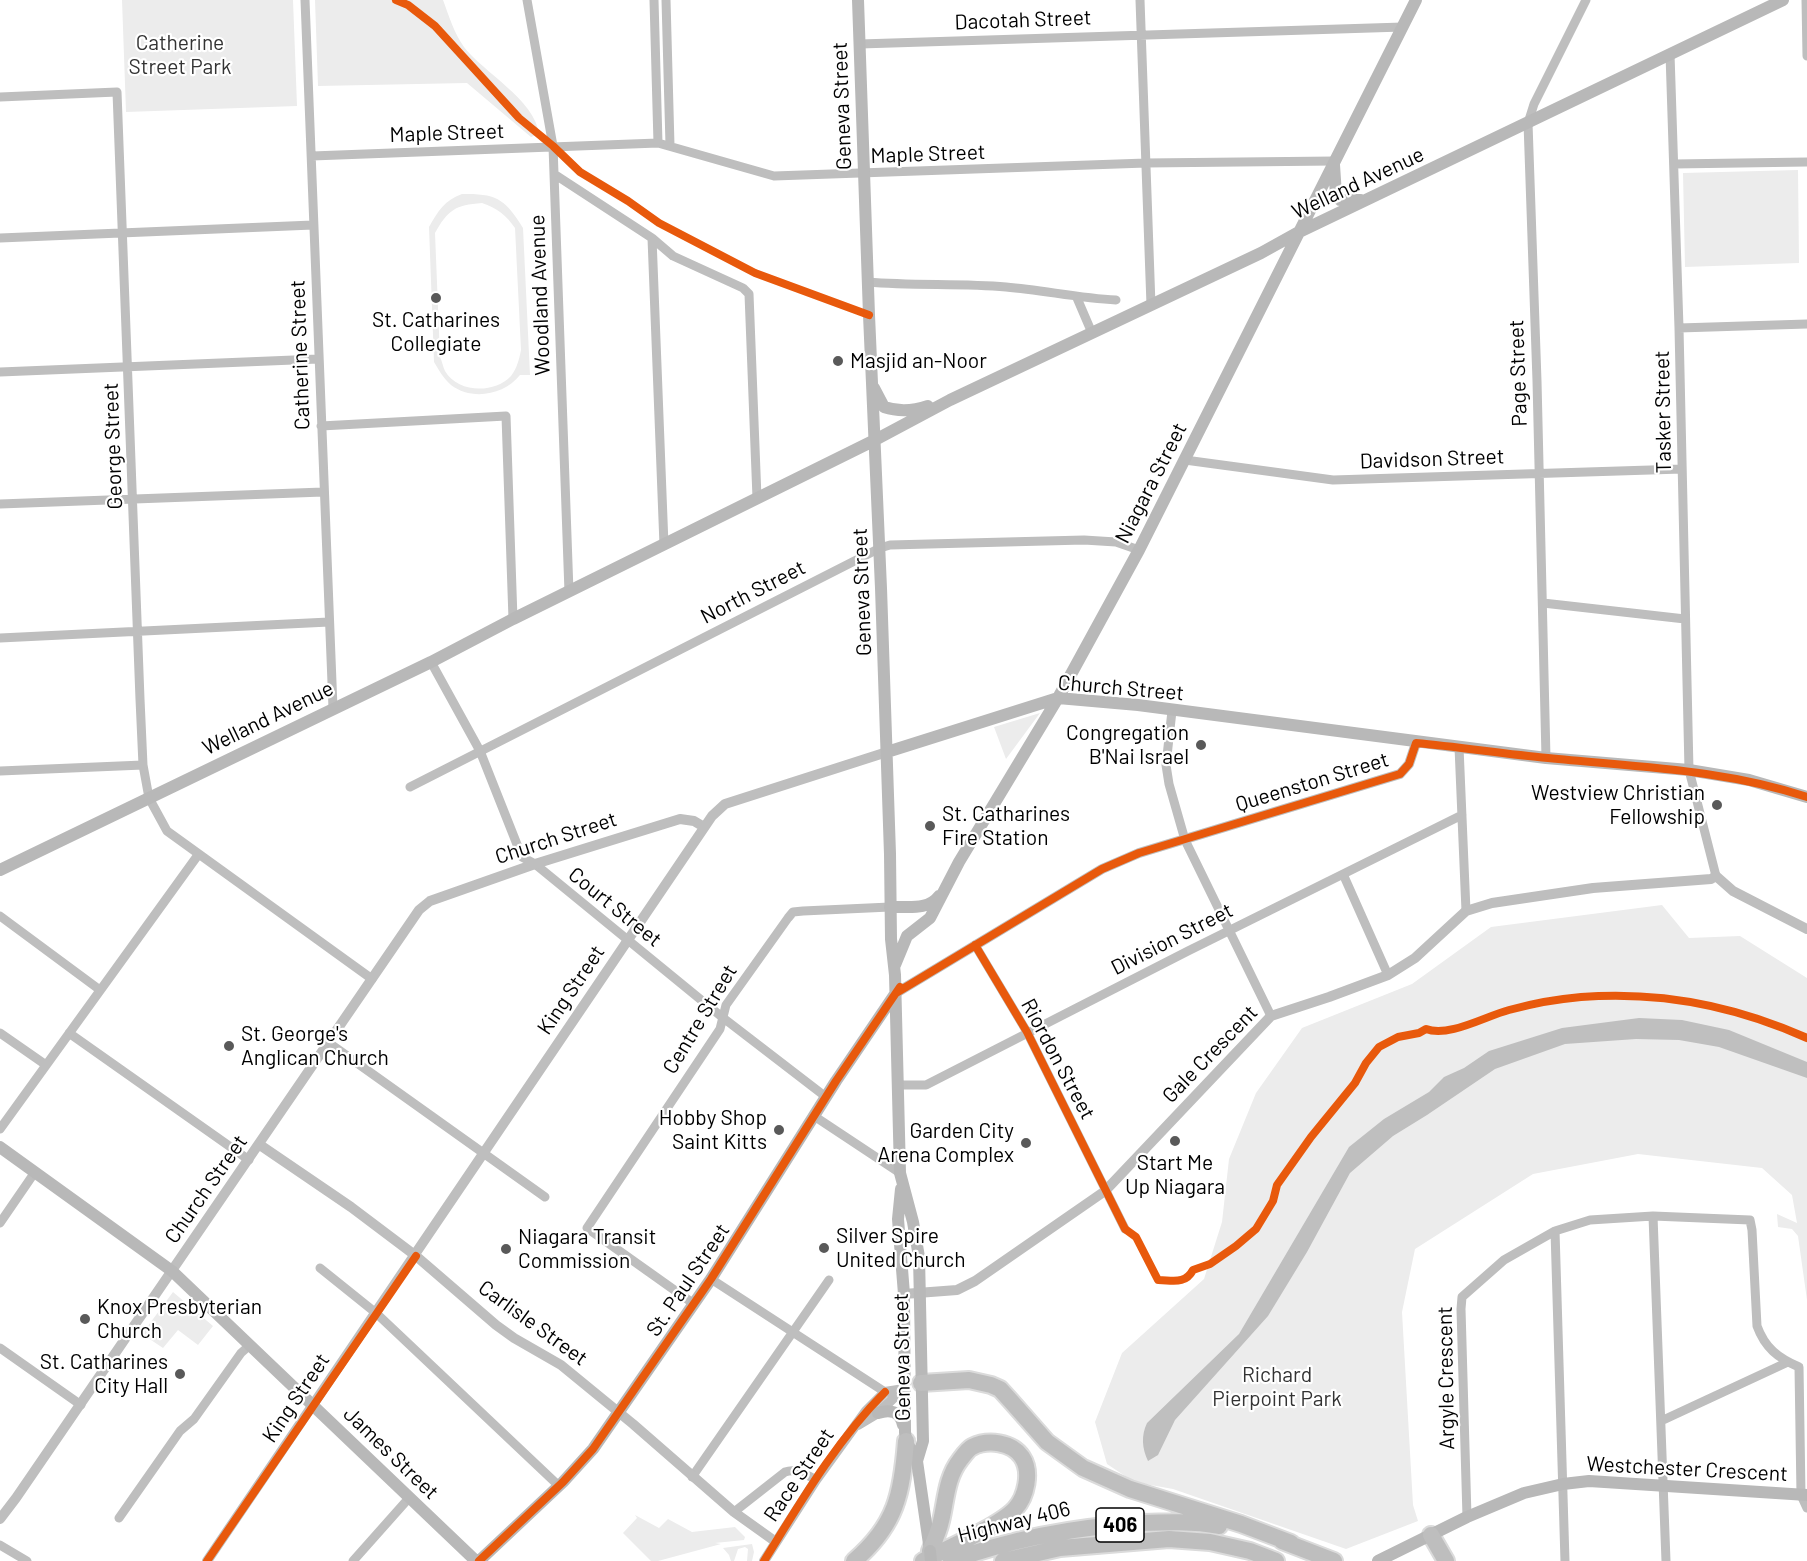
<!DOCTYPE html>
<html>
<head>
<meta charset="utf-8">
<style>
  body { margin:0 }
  canvas { display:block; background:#fff }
</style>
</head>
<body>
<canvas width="1807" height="1561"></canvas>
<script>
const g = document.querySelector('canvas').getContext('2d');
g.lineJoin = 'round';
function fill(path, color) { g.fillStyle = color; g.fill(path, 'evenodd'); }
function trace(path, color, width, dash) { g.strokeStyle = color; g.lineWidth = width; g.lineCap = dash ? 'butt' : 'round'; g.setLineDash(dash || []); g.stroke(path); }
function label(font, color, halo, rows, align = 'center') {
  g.font = font + ' Barlow,sans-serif'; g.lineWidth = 4.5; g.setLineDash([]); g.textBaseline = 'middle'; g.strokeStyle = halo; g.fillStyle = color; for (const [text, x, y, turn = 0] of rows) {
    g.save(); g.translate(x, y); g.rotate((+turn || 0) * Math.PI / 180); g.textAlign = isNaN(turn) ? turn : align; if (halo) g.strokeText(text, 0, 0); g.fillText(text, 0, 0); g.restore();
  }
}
const green = new Path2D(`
  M122,0H293L297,106L126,112Z
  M315,0H443C449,16 454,33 464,47C483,72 535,100 539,134L531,137L467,83L318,86Z
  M1798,170L1799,263L1685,267L1683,173Z
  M462,194C497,193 506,200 523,228L530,375H520C504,395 472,401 451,385C443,378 439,370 434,362L429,227C438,211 445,200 462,194ZM482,203C497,208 506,215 515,228L521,350C519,360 517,368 511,376C494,394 458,393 445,371C443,367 442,361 440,357L435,233C448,210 455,205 482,203Z
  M1040,713L1006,759L994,727Z
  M1662,905L1689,938L1740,936L1807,978V1300L1798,1236L1792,1229L1778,1227L1777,1214L1797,1223L1792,1195L1762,1168L1638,1154L1533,1174L1415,1249L1402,1312L1413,1505L1418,1521L1346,1549L1173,1489L1134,1482L1107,1464L1095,1422L1122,1353L1204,1279L1222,1222L1229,1159L1256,1093L1302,1028L1412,984L1491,927Z
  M173,1292L213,1326L198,1345L178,1330L163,1348L142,1334Z
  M635,1515L659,1528L668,1519L692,1532L735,1527L745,1537L744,1540L715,1543L721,1544L658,1561H651L623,1533L637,1518Z
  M752,1544L754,1552L752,1561H747L748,1549L745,1547L738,1549L734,1561H731L729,1555L723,1548Z`);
const water = new Path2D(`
  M1639,1018L1682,1020L1729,1030L1807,1062V1078L1719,1047L1679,1040L1636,1039L1565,1044L1495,1069L1427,1115L1393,1136L1350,1173L1307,1252L1268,1316L1175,1420L1158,1455L1148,1461C1142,1448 1141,1436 1147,1423L1239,1334L1349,1147L1384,1119L1429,1092L1444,1077L1464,1068L1489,1051L1562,1028Z`);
const minor = new Path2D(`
  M305,0C316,236 322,472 333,708
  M527,0L553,146L569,592
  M654,0L658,143
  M666,0L670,145
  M1140,0L1151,305
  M1806,0L1807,56
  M860,44L1403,27
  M1670,54L1679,328L1689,770L1716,876
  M0,97L117,92L140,699L143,765L149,798L167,831L372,979
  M312,156L658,143L774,176L1146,163L1334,161
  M1674,164L1807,162
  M554,174L652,238L673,256L743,288L749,294L757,498
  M0,238L313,225
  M652,238L664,545
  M868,282C914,286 960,283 1006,287C1043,290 1078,298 1116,300
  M1077,298L1092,333
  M1679,328L1807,324
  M0,372L318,359
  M321,426L506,416L513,619
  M1185,460L1333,480L1682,469
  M0,504L323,492
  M1543,603L1685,619
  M0,638L329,622
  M431,662L480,751L522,857L535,864L722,1017L826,1097
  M1172,711L1166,765L1169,784L1185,840L1271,1016
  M1459,747L1466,911
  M1546,758L1537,381L1528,123L1534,104L1586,0
  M0,771L143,765
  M410,787L880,548L890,545L1084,540L1116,542L1139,550
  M1343,874L1388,975
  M0,916L100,990
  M975,945L1027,1032L1125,1229
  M0,1033L46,1065
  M69,1033L249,1160
  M329,1043L545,1197
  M897,1085H926L1188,951L1462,815
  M814,1116L900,1173
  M0,1129L198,855
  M1653,1216L1666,1561
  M0,1223L35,1172
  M1555,1231L1565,1561
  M320,1268L376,1313L559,1486
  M711,1279L885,1392
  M694,1304L587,1228L720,1029L726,1005L788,918L793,912L803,911L890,907
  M0,1348L81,1405
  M1661,1421L1788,1362
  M692,1477L829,1280
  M734,1512L785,1472C796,1468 806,1474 816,1480
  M1467,1517L1461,1309L1462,1297L1504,1260L1555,1231L1590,1220L1653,1216L1750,1220L1752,1230L1757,1326C1765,1348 1778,1358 1799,1367L1801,1495L1807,1508
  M119,1518L180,1431L194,1419L241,1353L250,1345
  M0,1545L27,1561
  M353,1561L409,1498`);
const tertiary = new Path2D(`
  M896,993L1102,869L1139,853L1400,774L1409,764L1416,743
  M260,1145L351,1207L416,1256L496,1325L514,1338L561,1365L633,1424L734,1512L776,1542
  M904,1294L957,1290L975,1281L1105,1191L1271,1016L1329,997L1388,975L1415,958L1466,911L1492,903L1593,888L1711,879L1716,876L1733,891L1807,929
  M858,1425L878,1413L902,1390
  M0,1519L16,1498L419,910L430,901L535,864L680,819L694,821L704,827
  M207,1561L712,816L725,804L887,752
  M764,1561L816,1480L866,1411L885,1392L904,1389`);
const secondary = new Path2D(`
  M858,0L869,315L881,588L890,854L891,939L895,975L900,1173L913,1222L919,1257L923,1441L917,1461
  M1334,165L1336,195L1340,200H1361
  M874,388L884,407C899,412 913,411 928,406
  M887,752L1058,698L1138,705L1546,758L1689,770L1749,780L1807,797
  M0,870L431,662L513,619L875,440L950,400L1261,253L1297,233L1783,0
  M890,907C907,906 928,911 939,896
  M895,965L907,936L930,918L959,862L1058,698L1139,550L1416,0
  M0,1147L172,1271L476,1561
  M901,1189L898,1219L904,1294L905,1432L906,1441L917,1461L930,1551
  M878,1413C890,1409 900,1411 903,1425
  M479,1561L563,1482L593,1449L711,1279L836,1081L895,994
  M1378,1561L1467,1517L1524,1493L1563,1484L1589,1481L1807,1495`);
const motorway = new Path2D(`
  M921,1383L969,1380L991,1385L1000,1389L1010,1400L1047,1442L1083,1468L1130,1489L1241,1524L1291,1543
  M1431,1535L1446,1561
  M1282,1541L1334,1561
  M854,1561C896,1525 902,1494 906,1441
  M923,1561C946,1549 999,1526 1015,1509C1026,1497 1032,1472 1022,1457C1012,1442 988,1439 972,1447C968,1449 963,1456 960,1460C946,1478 946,1501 941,1521C939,1531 934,1542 930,1551
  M951,1561C1011,1539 1076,1527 1141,1523C1166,1522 1194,1521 1219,1526
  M1003,1561L1060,1548L1169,1539L1210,1542L1250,1551L1276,1561`);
const secondaryBridge = new Path2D(`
  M930,1551L931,1561`);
const cycleway = new Path2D(`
  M396,0L408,5L435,26L519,118L553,146L580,172L628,201L659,223L755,273L869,315
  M975,945L1027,1032L1125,1229L1136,1237L1158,1280C1172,1280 1185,1285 1193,1270L1210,1264L1236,1246L1256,1229L1273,1201L1277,1185L1311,1137L1355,1083L1366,1063L1379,1047L1398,1037L1419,1033L1426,1029C1448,1038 1486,1016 1509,1010C1531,1004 1557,999 1581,997C1659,991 1736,1006 1807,1038
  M896,993L1102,869L1139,853L1400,774L1409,764L1416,743C1460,747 1504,754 1548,758C1636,767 1723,769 1807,797
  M207,1561L416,1256
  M479,1561L563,1482L593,1449L711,1279L836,1081L900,987
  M764,1561C800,1503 836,1441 885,1392`);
const markers = [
  [436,298,6,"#595959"],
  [838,361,6,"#595959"],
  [1201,745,6,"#595959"],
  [1717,805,6,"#595959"],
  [930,826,6,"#595959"],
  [229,1046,6,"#595959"],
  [779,1130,6,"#595959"],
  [1175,1141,6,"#595959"],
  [1026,1143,6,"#595959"],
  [824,1248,6,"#595959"],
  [506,1249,6,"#595959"],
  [85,1319,6,"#595959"],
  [180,1374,6,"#595959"]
];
const shields = [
  [1120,1525,48]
];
const shieldNames = [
  ["406",1120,1525]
];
const streetNames = [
  ["Dacotah Street",1023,20,-2],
  ["Geneva Street",842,106,-92],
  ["Maple Street",447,133,-2],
  ["Maple Street",928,154,-2],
  ["Welland Avenue",1358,183,-25],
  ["Woodland Avenue",540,295,-92],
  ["Catherine Street",300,355,-92],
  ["Page Street",1518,373,-92],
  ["Tasker Street",1663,412,-91],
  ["George Street",113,446,-92],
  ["Davidson Street",1432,459,-2],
  ["Niagara Street",1151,483,-63],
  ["North Street",753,592,-27],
  ["Geneva Street",862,592,-92],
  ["Church Street",1121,688,5],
  ["Welland Avenue",268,718,-26],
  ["Queenston Street",1312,782,-17],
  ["Church Street",556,838,-18],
  ["Court Street",615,907,39],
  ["Division Street",1172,939,-27],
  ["King Street",571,990,-56],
  ["Centre Street",700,1019,-59],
  ["Gale Crescent",1210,1054,-46],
  ["Riordon Street",1058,1059,62],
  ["Church Street",206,1189,-55],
  ["St. Paul Street",688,1280,-56],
  ["Carlisle Street",533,1323,36],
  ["Geneva Street",902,1357,-91],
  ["Argyle Crescent",1446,1378,-91],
  ["King Street",296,1398,-56],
  ["James Street",391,1453,44],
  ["Westchester Crescent",1687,1469,3],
  ["Race Street",799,1475,-56],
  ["Highway 406",1014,1522,-14]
];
const parkNames = [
  ["Catherine",180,43],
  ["Street Park",180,67],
  ["Richard",1277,1375],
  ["Pierpoint Park",1277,1399]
];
const poiNames = [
  ["St. Catharines",436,320,"center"],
  ["Collegiate",436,344,"center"],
  ["Masjid an-Noor",850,361],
  ["Congregation",1189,733,"right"],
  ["B'Nai Israel",1189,757,"right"],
  ["Westview Christian",1705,793,"right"],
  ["Fellowship",1705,817,"right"],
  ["St. Catharines",942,814],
  ["Fire Station",942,838],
  ["St. George's",241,1034],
  ["Anglican Church",241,1058],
  ["Hobby Shop",767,1118,"right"],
  ["Saint Kitts",767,1142,"right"],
  ["Garden City",1014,1131,"right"],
  ["Arena Complex",1014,1155,"right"],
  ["Start Me",1175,1163,"center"],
  ["Up Niagara",1175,1187,"center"],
  ["Silver Spire",836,1236],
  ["United Church",836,1260],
  ["Niagara Transit",518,1237],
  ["Commission",518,1261],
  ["Knox Presbyterian",97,1307],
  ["Church",97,1331],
  ["St. Catharines",168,1362,"right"],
  ["City Hall",168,1386,"right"]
];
fill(green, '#ececec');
fill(water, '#bfbfbf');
trace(motorway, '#dbdbdb', 20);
trace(minor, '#bebebe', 9);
trace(tertiary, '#bebebe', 10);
trace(secondary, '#b8b8b8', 12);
trace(motorway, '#bebebe', 16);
trace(secondaryBridge, '#b8b8b8', 12);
trace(cycleway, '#e8590c', 8);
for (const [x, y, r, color] of markers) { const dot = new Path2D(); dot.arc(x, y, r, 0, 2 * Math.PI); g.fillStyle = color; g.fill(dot); trace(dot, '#fff', 2); }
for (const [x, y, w] of shields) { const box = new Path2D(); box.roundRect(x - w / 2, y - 17, w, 34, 4.5); g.fillStyle = '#fff'; g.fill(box); trace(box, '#000', 1.5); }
label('bold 20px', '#000', null, shieldNames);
label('21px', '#000', '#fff', streetNames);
label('21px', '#333', '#fff', parkNames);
label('21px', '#000', '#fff', poiNames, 'left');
</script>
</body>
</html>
